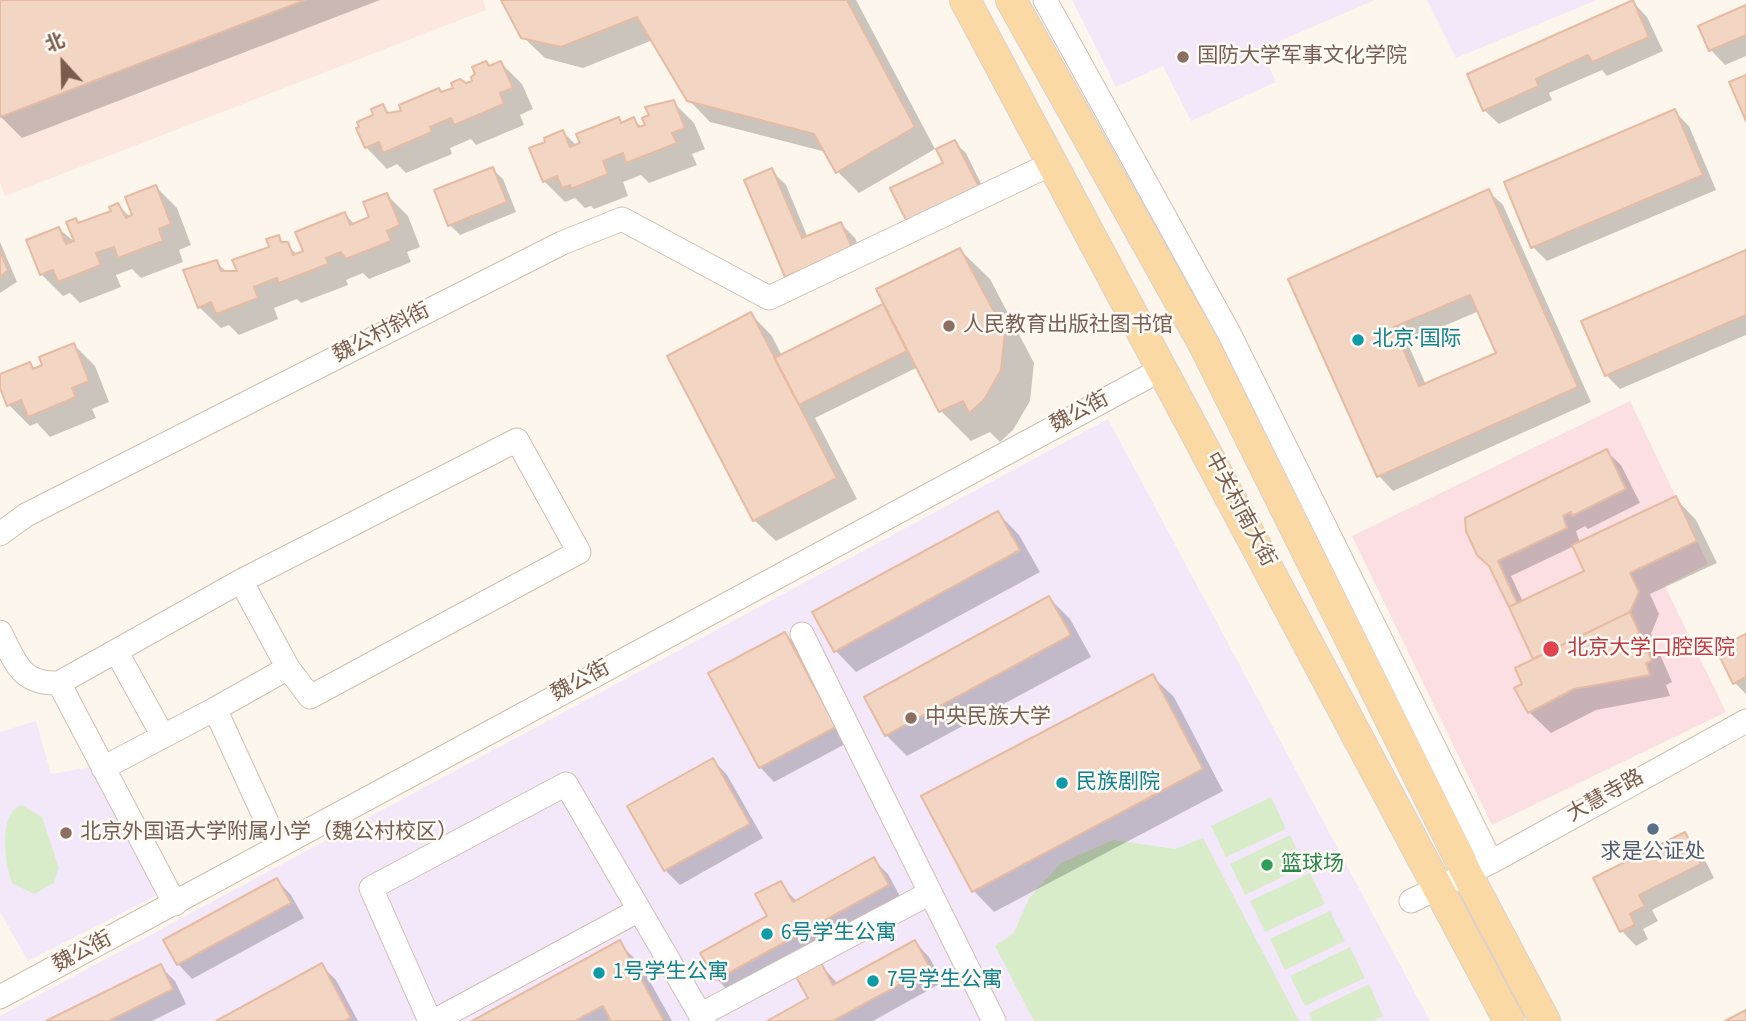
<!DOCTYPE html>
<html>
<head>
<meta charset="utf-8">
<style>
  body { margin:0 }
  #map { position:relative; width:1746px; height:1021px; overflow:hidden; background:#fdf6ec; font-family:"Source Sans 3","Noto Sans SC",sans-serif }
  canvas { display:block }
  .north { position:absolute; left:28px; top:28px; width:70px; height:70px; -webkit-text-stroke:5px #fffaf3; paint-order:stroke; rotate:338deg; font-size:19px; font-weight:700; line-height:28px; text-align:center; color:#7a5c4d }
  .north::after { content:''; display:block; margin:auto; width:24px; height:32px; background:#7a5c4d; clip-path:polygon(50% 0,100% 100%,50% 72%,0 100%) }
</style>
</head>
<body>
<div id="map">
<canvas width="1746" height="1021"></canvas>
<div class="north">北</div>
</div>
<script>
const g = document.querySelector('canvas').getContext('2d');
g.lineJoin = 'round';
function fill(path, color) { g.fillStyle = color; g.fill(path, 'evenodd'); }
function trace(path, color, width, dash) { g.strokeStyle = color; g.lineWidth = width; g.lineCap = dash ? 'butt' : 'round'; g.setLineDash(dash || []); g.stroke(path); }
function label(font, color, halo, rows, align = 'center') {
  g.font = font + ' "Source Sans 3","Noto Sans SC",sans-serif'; g.lineWidth = 5; g.setLineDash([]); g.textBaseline = 'middle'; g.strokeStyle = halo; g.fillStyle = color; for (const [text, x, y, turn = 0] of rows) {
    g.save(); g.translate(x, y); g.rotate((+turn || 0) * Math.PI / 180); g.textAlign = isNaN(turn) ? turn : align; if (halo) g.strokeText(text, 0, 0); g.fillText(text, 0, 0); g.restore();
  }
}
const commercial = new Path2D(`
  M0,0H483L486,10L5,196L0,183Z`);
const education = new Path2D(`
  M1072,0H1375L1261,49L1276,82L1191,121L1163,66L1116,87Z
  M1427,0H1597L1456,58Z
  M1108,419L1430,1021H0V1016Z
  M36,721L51,774L95,766L163,892L28,961L0,912V732Z`);
const medical = new Path2D(`
  M1630,401L1708,564L1665,586L1726,712L1492,825L1352,536Z`);
const green = new Path2D(`
  M1271,797L1286,829L1226,857L1211,826Z
  M21,805L42,817L59,868L54,883L34,894L12,883C3,858 0,812 21,805Z
  M1290,835L1305,866L1245,895L1230,864Z
  M1203,838L1299,1021H1034L995,946L1014,933L1029,898L1061,863L1113,840L1175,849Z
  M1310,873L1325,904L1265,932L1250,901Z
  M1330,911L1345,941L1285,970L1270,939Z
  M1350,947L1365,978L1305,1006L1290,976Z
  M1369,984L1383,1016L1372,1021H1312L1309,1013Z`);
const shadow = new Path2D(`
  M0,0H380L22,138L0,116Z
  M503,0H856L935,149L859,193L838,172L826,152L710,122L689,100L653,40L583,68L545,58L523,37Z
  M1633,2L1647,17L1663,51L1607,76L1602,70L1549,93L1552,100L1499,124L1484,110Z
  M1746,7V56L1725,65L1711,50L1700,27Z
  M486,63L491,67L501,63L522,84L533,109L520,115L524,125L476,145L471,139L450,148L452,154L406,173L397,164L387,169L366,147L376,116L382,106L393,117L475,82Z
  M673,102L694,123L705,149L692,154L697,165L649,183L641,175L623,182L628,196L594,209L591,206L585,208L575,198L565,202L544,181L532,149L563,132L577,146L619,119L623,124L634,119L642,128Z
  M1674,111L1689,126L1716,190L1547,261L1533,247Z
  M955,143L966,153L989,200L946,163Z
  M492,169L503,179L516,212L460,235L450,225Z
  M771,170L786,185L808,238L841,224L855,238L866,263L801,290L786,276Z
  M156,187L177,208L191,245L179,250L183,262L141,278L132,269L116,275L121,287L80,303L70,293L63,296L41,274L59,229L76,243V220L81,224L113,212L118,205L131,218Z
  M1488,191L1503,205L1591,402L1393,491L1379,476L1290,280ZM1479,311L1498,354L1426,385L1407,342Z
  M387,195L408,216L420,247L407,252L411,262L369,279L363,273L346,280L348,285L301,303L297,299L274,308L278,319L239,335L229,325L221,328L199,307L216,262L228,273H239L271,248L278,237L298,255L305,252L345,214L355,225L371,218Z
  M0,242L17,282L0,293Z
  M960,250L990,279L1034,363L1030,401L1013,430L1000,442L990,432L971,441L941,411L918,367L815,418L857,499L776,541L754,520L751,314L772,336L782,356L883,306L888,312Z
  M1746,252V335L1620,389L1606,375Z
  M74,345L95,366L109,402L92,409L96,418L50,437L37,423L30,426L9,405L0,376L30,364L36,370Z
  M1606,451L1621,465L1640,503L1588,529L1585,526L1576,531L1580,543L1675,498L1696,520L1717,563L1650,594L1659,614L1651,634L1672,682L1666,685L1670,696L1596,710L1551,733L1529,712L1525,684L1535,660L1492,567L1479,554ZM1574,546L1586,572L1523,602L1511,576Z
  M998,513L1019,535L1040,572L856,672L835,650Z
  M1049,598L1070,619L1091,657L907,756L886,735Z
  M785,634L799,648L849,742L774,782L760,767Z
  M1746,636V694L1735,683Z
  M1152,676L1174,697L1223,791L994,912L973,890Z
  M713,760L727,775L763,838L680,885L665,870Z
  M1685,834L1699,848L1714,878L1652,910L1658,921L1643,929L1648,939L1636,946L1622,931L1595,879Z
  M874,860L888,874L902,900L731,994L717,979L769,917L780,883L797,902Z
  M277,880L291,895L304,918L192,979L178,964Z
  M915,942L929,957L943,982L873,1021H770L810,999L821,965L838,984Z
  M619,943L640,964L672,1021H476Z
  M321,965L336,980L358,1021H220Z
  M160,966L175,981L186,1004L152,1021H50Z`);
const building = new Path2D(`
  M0,0H305L0,117Z
  M501,0H847L915,127L836,173L814,134L687,101L637,17L561,47L521,38Z
  M1633,0L1649,37L1592,62L1588,55L1536,79L1539,86L1483,111L1467,74Z
  M1746,5V35L1709,51L1698,26Z
  M486,61L489,66L501,61L513,88L500,93L504,104L454,125L451,118L430,127L432,132L383,153L379,142L365,148L356,128L359,127L357,122L373,115L371,109L383,104L387,113L401,111L399,105L439,88L441,92L453,88L451,83L460,79L466,83L472,81L471,77L475,74L472,67Z
  M1746,75V121L1729,82Z
  M674,100L685,128L672,133L677,143L626,163L623,153L603,161L608,174L571,189L570,185L562,188L557,176L543,182L529,148L545,142L544,138L563,130L570,147L580,143L576,134L619,117L621,123L634,117L638,127L645,125L642,118L649,115L645,107Z
  M1675,109L1703,175L1531,248L1504,182Z
  M955,140L980,189L908,224L890,188L943,163L936,149Z
  M493,167L507,202L448,226L434,190Z
  M772,168L802,238L841,222L852,248L785,277L744,180Z
  M156,185L171,224L159,229L163,241L118,258L114,247L96,253L101,265L58,282L53,270L40,275L26,240L59,227L66,244L74,241L66,222L76,218L78,223L111,211L109,207L118,203L126,218L132,215L125,197Z
  M1489,189L1578,387L1377,477L1288,279ZM1470,295L1496,353L1419,386L1394,327Z
  M387,193L400,225L387,231L391,241L346,259L341,252L326,258L328,264L279,283L277,278L254,287L258,298L216,314L211,302L198,308L183,270L217,260L221,271H237L232,260L269,247L266,239L279,235L281,242H288L293,255L303,251L295,232L345,212L350,225L369,217L363,202Z
  M960,248L1005,332L1001,370L984,400L969,413L963,401L939,412L876,289Z
  M1746,250V315L1605,376L1581,321Z
  M0,251L8,270L0,277Z
  M883,304L907,351L799,405L774,358Z
  M751,312L837,478L753,521L667,356Z
  M74,343L89,381L72,388L76,397L28,417L21,400L7,406L0,388V374L30,362L33,369L42,365L39,357Z
  M1607,449L1626,489L1572,516L1571,512L1563,516L1567,528L1498,561L1517,603L1509,607L1489,566L1477,555L1466,531L1465,518Z
  M1676,496L1697,541L1630,573L1639,592L1630,612L1533,659L1509,607L1584,571L1572,545Z
  M998,511L1020,550L834,652L812,612Z
  M1049,596L1071,635L885,736L864,697Z
  M1630,612L1652,661L1646,663L1650,675L1574,689L1528,713L1514,688L1522,684L1515,668Z
  M785,632L836,727L759,768L708,673Z
  M1746,634V677L1733,684L1716,649Z
  M1153,674L1203,769L972,892L921,796Z
  M713,758L750,824L664,871L627,806Z
  M1685,832L1701,864L1639,895L1645,906L1630,914L1635,925L1620,932L1593,878Z
  M874,857L889,885L716,980L700,953L767,916L755,894L781,881L793,902Z
  M277,878L291,903L177,965L163,940Z
  M620,940L664,1021H611L603,1006L575,1021H472Z
  M915,940L930,968L833,1021H767L808,998L796,977L821,963L833,985Z
  M322,963L351,1018L345,1021H216Z
  M161,964L173,989L109,1021H46Z
  M1746,1010V1021H1725Z`);
const minor = new Path2D(`
  M1045,0L1229,333L1491,862
  M0,534L26,515L562,243L622,219L769,298L1051,164
  M241,581L288,668
  M0,632C16,663 20,684 59,683L241,581L517,440L579,552L310,697L288,668L215,709L278,846
  M802,634L994,1021
  M116,651L163,736
  M59,683L175,904
  M103,768L215,709
  M1411,901L1491,862L1746,721
  M0,997L1164,368
  M700,1015L930,893
  M430,1021L371,888L566,784L704,1021
  M434,1021L639,910`);
const major = new Path2D(`
  M965,0L1509,1021
  M1011,0L1204,345L1467,874L1545,1021`);
const markers = [
  [1183,57,7,"#8d6e63"],
  [949,326,7,"#8d6e63"],
  [1358,340,7,"#0f9aa8"],
  [1551,649,9,"#e0444e"],
  [911,718,7,"#8d6e63"],
  [1062,783,7,"#0f9aa8"],
  [1653,829,7,"#5c6f8a"],
  [66,833,7,"#8d6e63"],
  [1267,865,7,"#2e9e5b"],
  [767,934,7,"#0f9aa8"],
  [599,973,7,"#0f9aa8"],
  [873,981,7,"#0f9aa8"]
];
const educationNames = [
  ["国防大学军事文化学院",1197,57],
  ["人民教育出版社图书馆",963,326],
  ["中央民族大学",925,718],
  ["北京外国语大学附属小学（魏公村校区）",80,833]
];
const streetNames = [
  ["魏公村斜街",382,334,-27],
  ["魏公街",1080,413,-28],
  ["中关村南大街",1239,510,62],
  ["魏公街",581,682,-28],
  ["大慧寺路",1606,797,-29],
  ["魏公街",83,953,-28]
];
const cultureNames = [
  ["北京·国际",1372,340],
  ["民族剧院",1076,783],
  ["6号学生公寓",781,934],
  ["1号学生公寓",613,973],
  ["7号学生公寓",887,981]
];
const healthNames = [
  ["北京大学口腔医院",1567,649]
];
const serviceNames = [
  ["求是公证处",1653,853]
];
const leisureNames = [
  ["篮球场",1281,865]
];
fill(commercial, '#fde8e0');
fill(education, '#f3e8fa');
fill(medical, '#fbdfe3');
fill(green, '#d8ecc9');
fill(shadow, '#0003');
fill(building, '#f3d5c3');
trace(building, '#e6bba3', 2);
trace(minor, '#d1beb0', 25);
trace(major, '#dad1cd', 32);
trace(minor, '#fff', 23);
trace(major, '#fbd9a5', 30);
for (const [x, y, r, color] of markers) { const dot = new Path2D(); dot.arc(x, y, r, 0, 2 * Math.PI); g.fillStyle = color; g.fill(dot); trace(dot, '#fffaf3', 2.5); }
label('21px', '#785e54', '#fffaf3', educationNames, 'left');
label('21px', '#7a5c4d', '#fffaf3', streetNames);
label('21px', '#0d838f', '#fffaf3', cultureNames, 'left');
label('21px', '#be3a42', '#fffaf3', healthNames, 'left');
label('21px', '#4e5e75', '#fffaf3', serviceNames);
label('21px', '#27864d', '#fffaf3', leisureNames, 'left');
</script>
</body>
</html>
